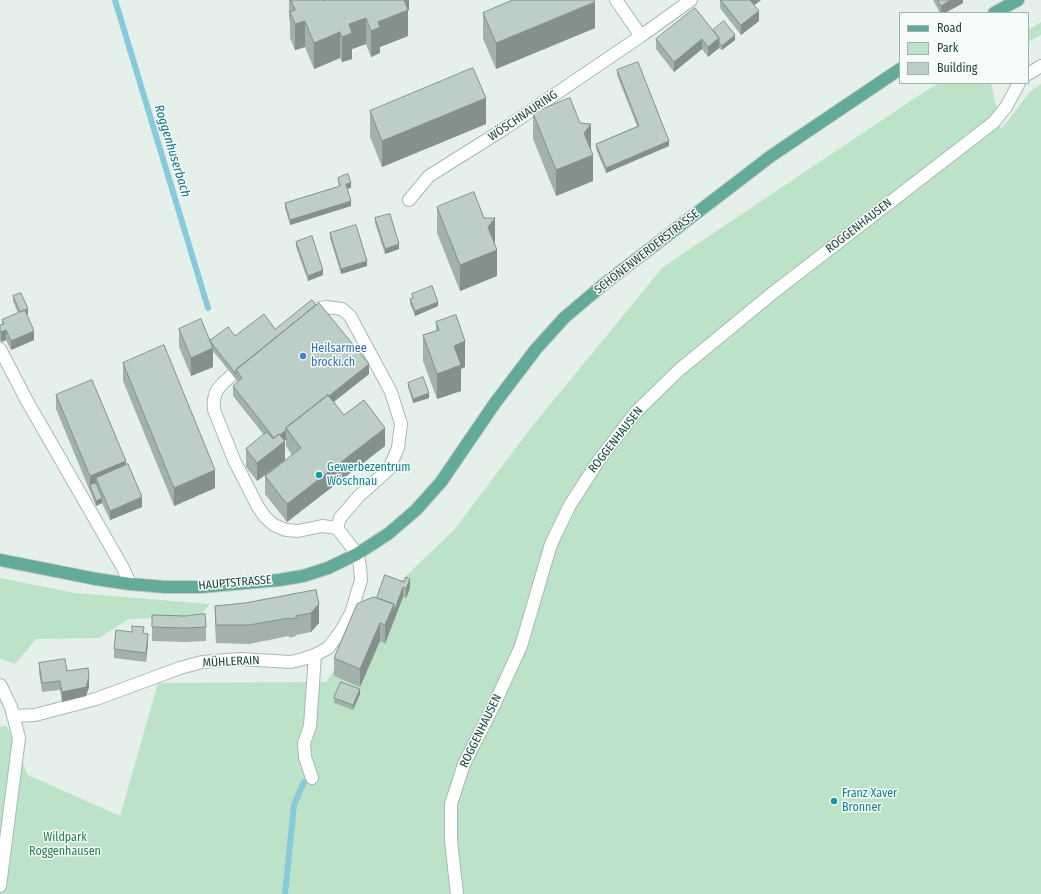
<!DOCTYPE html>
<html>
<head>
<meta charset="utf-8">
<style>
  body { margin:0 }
  #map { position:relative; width:1041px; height:894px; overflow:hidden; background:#e5f0eb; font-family:"Fira Sans Condensed",sans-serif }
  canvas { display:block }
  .legend { position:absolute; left:899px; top:12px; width:130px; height:72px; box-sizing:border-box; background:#f6fbf9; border:1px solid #a1b2ad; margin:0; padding:5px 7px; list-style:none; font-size:12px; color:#21453c }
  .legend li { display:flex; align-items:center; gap:8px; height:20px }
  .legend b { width:20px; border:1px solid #a1b2ad }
</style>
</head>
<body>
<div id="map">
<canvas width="1041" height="894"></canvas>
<ul class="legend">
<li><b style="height:5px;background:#64aa9a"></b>Road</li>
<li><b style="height:11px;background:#bce3c7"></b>Park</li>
<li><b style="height:11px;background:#bdcec7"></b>Building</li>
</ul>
</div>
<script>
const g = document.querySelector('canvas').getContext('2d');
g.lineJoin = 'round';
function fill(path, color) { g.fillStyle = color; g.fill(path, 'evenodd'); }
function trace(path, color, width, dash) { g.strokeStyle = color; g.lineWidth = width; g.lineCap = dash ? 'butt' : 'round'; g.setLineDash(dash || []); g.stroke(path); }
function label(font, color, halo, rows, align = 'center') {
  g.font = font + ' "Fira Sans Condensed",sans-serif'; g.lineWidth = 3; g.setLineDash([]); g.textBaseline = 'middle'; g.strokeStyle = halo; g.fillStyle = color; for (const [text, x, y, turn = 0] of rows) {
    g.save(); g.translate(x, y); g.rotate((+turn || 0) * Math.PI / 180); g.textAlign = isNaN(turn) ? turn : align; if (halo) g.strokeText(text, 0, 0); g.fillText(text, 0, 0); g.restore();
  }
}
const green = new Path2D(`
  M1041,22V35L1028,42V30Z
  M940,83H991L1001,129L1030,92L1041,84V894H0V727L7,726L28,775L120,816L158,683L326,682L384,597L454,530L534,424L663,267L921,94Z
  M0,578L75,593L210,604L199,617L129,619L99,638L36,639L15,664L0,659Z`);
const stream = new Path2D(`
  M115,0L208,308
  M285,894L294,805L304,782`);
const minor = new Path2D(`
  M616,0L641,36
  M1028,74L1041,66
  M409,200L429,176L504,129L641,36L691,0
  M0,349L27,401L123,568L130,584
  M232,375C219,386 212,392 214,410L234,460L258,507L265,517L274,525L286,530L298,531L322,526L337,528
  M0,685L1,686L11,707L19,738L0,886
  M13,716L35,715L96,699L180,668L202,662L240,659L291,662L303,659L315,655L328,648L341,631L351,613L361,580L360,566L357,554L337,528L340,518L359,496L389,469L398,448L401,424L391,392L350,316L342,309L326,307L316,309
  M312,778L305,757L304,743L310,726L315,655
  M457,894L451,841V804L464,764L494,705L521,646L551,544L570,505L599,460L636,412L679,370L774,292L994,122L1006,107L1019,83`);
const major = new Path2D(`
  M994,13L1018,0
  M0,560L96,579L130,584L165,587H201L279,580L303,576L328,568L357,554L388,534L416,510L441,482L495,403L536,349L564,318L604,284L771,156L900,69`);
const wall = new Path2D(`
  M289,0H323L324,1L409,0V10H408V36L380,47V53L371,57L366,44L352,49V59L342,62L340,58L314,69L305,47L295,50L290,38V23L289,19Z
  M720,0H761L754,5L759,21L741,35L720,8Z
  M933,0H963V3L945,13H940Z
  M483,13L595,28L496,69L483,39Z
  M713,30L735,40L722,50L719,48L708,57L702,49L674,72L656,49V39Z
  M617,70L669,146L606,173L596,149V144L637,126L617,75Z
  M370,111L486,124L382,167L370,137Z
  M533,113L591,150L593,181L556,196L533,139Z
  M338,178L351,188L347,189L351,206L290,225L285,208V203L339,187L338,182Z
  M437,207L484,218L495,244L497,276L460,291L437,233Z
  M375,218L399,249L385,254L375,223Z
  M330,233L367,266L341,274L330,238Z
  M296,242L323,275L308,281L296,247Z
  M412,294L438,306L415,316L410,304V299H412Z
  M13,296L28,314H27L34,340L11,350L6,340L1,342L0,340V325H2V320L18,313L13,301Z
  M436,322L465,367L461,369V391L437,399L423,361V335L436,331Z
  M179,329L210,340L275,329L369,374L334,402L344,415L385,446L287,522L265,494V476L292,455L286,446V440H285V460L257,481L246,467V449L264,435L233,396V386L238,382L213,351V367L191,376L179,347Z
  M123,363L215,488L174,506L123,381Z
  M408,383L429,398L413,403L408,387Z
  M56,395L126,465L142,507L110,520L102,503L96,506L56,409Z
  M385,575L410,588L406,598L403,597L385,644L380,641L360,687L334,676V658L377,598Z
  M316,590L319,623L311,632L296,635V636L289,638V636L249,644L216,643L215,624V606L245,603Z
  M152,627H206V641L186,642L152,641Z
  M144,633L148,643L146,662L114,658V649Z
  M39,663L67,671L89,687L86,696L62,702L60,690L42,692L39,672Z
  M360,694L353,710L334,703V698Z`);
const shadedWall = new Path2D(`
  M399,0H409V10L399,14Z
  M749,0H761L749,9Z
  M951,0H963V3L945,13H941V6Z
  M595,2V28L496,69V43Z
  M408,10V36L380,47V53L371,57V31L378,22Z
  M759,11V21L741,35V25Z
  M366,18V44L352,49V59L342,62V37L349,24Z
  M305,21V47L295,50V24Z
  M340,32V58L314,69V43Z
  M735,35V40L722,50V46Z
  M719,38V48L708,57V47Z
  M702,39V49L674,72V62Z
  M486,98V124L382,167V141Z
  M591,124V150L584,159L593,155V181L556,196V170Z
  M669,141V146L606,173V168Z
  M351,183V188L346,189V184Z
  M351,201V206L290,225V220Z
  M495,218V244L488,253L497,250V276L460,291V265Z
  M399,244V249L385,254V249Z
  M367,261V266L341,274V269Z
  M323,270V275L308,281V276Z
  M438,302V306L415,316V311Z
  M28,309V314L20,317V312Z
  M6,330V340L1,342V332Z
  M34,331V340L11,350V341Z
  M465,341V367L461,369V391L437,399V374L454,346Z
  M213,348V367L191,376V358Z
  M369,364V374L291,435L287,429Z
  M429,393V398L413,403V399Z
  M385,428V446L287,522V504Z
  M286,430V440L275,448V439Z
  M285,441V460L257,481V463Z
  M126,461V475L96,478V488L90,485V476Z
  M215,470V488L174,506V488Z
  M142,497V507L110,520V511Z
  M102,498V503L96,506V501Z
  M410,579V588L406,598V589Z
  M403,587V597L385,644V625L394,604Z
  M319,604V623L311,632V613Z
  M380,623V641L360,687V669Z
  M148,634V643L146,662V653Z
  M89,677V687L86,696L62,702V692Z
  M360,689V694L353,710V705Z`);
const building = new Path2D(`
  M291,0H323L324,1L325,0H404L408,10L378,22L380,27L371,31L366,18L349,24L352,33L342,37L340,32L314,43L305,21L295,24L290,12L295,10Z
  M513,0H594L595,2L496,43L483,13Z
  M721,0H750L759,11L741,25Z
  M938,0H951L941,6Z
  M695,8L719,38L708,47L702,39L674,62L656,39Z
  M724,21L735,35L722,46L719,43V38L713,30Z
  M638,62L669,141L606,168L596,144L639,126L617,70Z
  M473,68L486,98L382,141L370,111Z
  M570,98L580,123L591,124L584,133L593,155L556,170L533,113Z
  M348,174L351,183L346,184L351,201L290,220L285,203L340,186L338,178Z
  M474,192L484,218H495L488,227L497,250L460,265L437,207Z
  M390,214L399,244L385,249L375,218Z
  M356,225L367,261L341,269L330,233Z
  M312,236L323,270L308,276L296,242Z
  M432,286L438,302L415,311L410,299L413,298L412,294Z
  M21,293L28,309L20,312L13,296Z
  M312,300L316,305L236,370V374L212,344L210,340L228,327L235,336L264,314L275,329Z
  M319,303L369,364L329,396L328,395L286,428V430L280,435L279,434L274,438L233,386L242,378L236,370Z
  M25,310L34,331L11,341L6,330L1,332L0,331V325L4,324L2,320Z
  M456,315L465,341L454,346L461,365L437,374L423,335L439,330L436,322Z
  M201,319L213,348L191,358L179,329Z
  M164,345L215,470L174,488L123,363Z
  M423,377L429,393L413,399L408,383Z
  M92,380L126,461L90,476L56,395Z
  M328,395L344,415L364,400L385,428L287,504L265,476L301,448L286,428Z
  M267,432L273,439L279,434L285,441L257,463L246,449Z
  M128,464L142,497L110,511L96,478Z
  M96,483L102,498L96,501L90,485Z
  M385,575L404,582L406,577L410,579L406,589L403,587L394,612V604L377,598Z
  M316,590L319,604L311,613L296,616V618L289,619V618L249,625H216L215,606L245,603Z
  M374,597L394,604L385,625L380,623L360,669L334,658L357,604Z
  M205,614L206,627L186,628L152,627V615L185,616Z
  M132,626L144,627L143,633L148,634L146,653L114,649L116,630L132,632Z
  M65,659L67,671L88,668L89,677L86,687L62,692L60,681L42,683L39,663Z
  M341,682L360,689L353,705L334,698Z`);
const markers = [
  [303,356,4,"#3f7fe0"],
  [319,475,4,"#0f9aa8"],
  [834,801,4,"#0f9aa8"]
];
const streetNames = [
  ["WÖSCHNAURING",523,116,-34],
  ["ROGGENHAUSEN",859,226,-38],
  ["SCHÖNENWERDERSTRASSE",647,252,-38],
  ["ROGGENHAUSEN",616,440,-52],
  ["HAUPTSTRASSE",235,583,-5],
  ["MÜHLERAIN",231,662,-3],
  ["ROGGENHAUSEN",481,731,-64]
];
const shopNames = [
  ["Heilsarmee",311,349],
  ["brocki.ch",311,363]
];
const cultureNames = [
  ["Gewerbezentrum",327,468],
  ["Wöschnau",327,482],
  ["Franz Xaver",842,794],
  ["Bronner",842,808]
];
const parkNames = [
  ["Wildpark",65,838],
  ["Roggenhausen",65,852]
];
const waterNames = [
  ["Roggenhuserbach",172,151,73]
];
fill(green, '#bce3c7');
trace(stream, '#87cbdb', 6);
trace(minor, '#a6b9b3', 14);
trace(major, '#c1cbc8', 14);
trace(minor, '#fff', 12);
trace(major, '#64aa9a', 12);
fill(wall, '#a3b1ab');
fill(shadedWall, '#84908b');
fill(building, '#bdcec7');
trace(building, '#84908b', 1);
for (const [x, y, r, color] of markers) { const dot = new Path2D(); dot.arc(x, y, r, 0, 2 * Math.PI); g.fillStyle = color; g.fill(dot); trace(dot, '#f6fbf9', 1.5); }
label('12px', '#21453c', '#f6fbf9', streetNames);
label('12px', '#366cbe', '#f6fbf9', shopNames, 'left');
label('12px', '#0d838f', '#f6fbf9', cultureNames, 'left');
label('12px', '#26814c', '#f6fbf9', parkNames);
label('italic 13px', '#127289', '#f6fbf9', waterNames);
</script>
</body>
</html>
